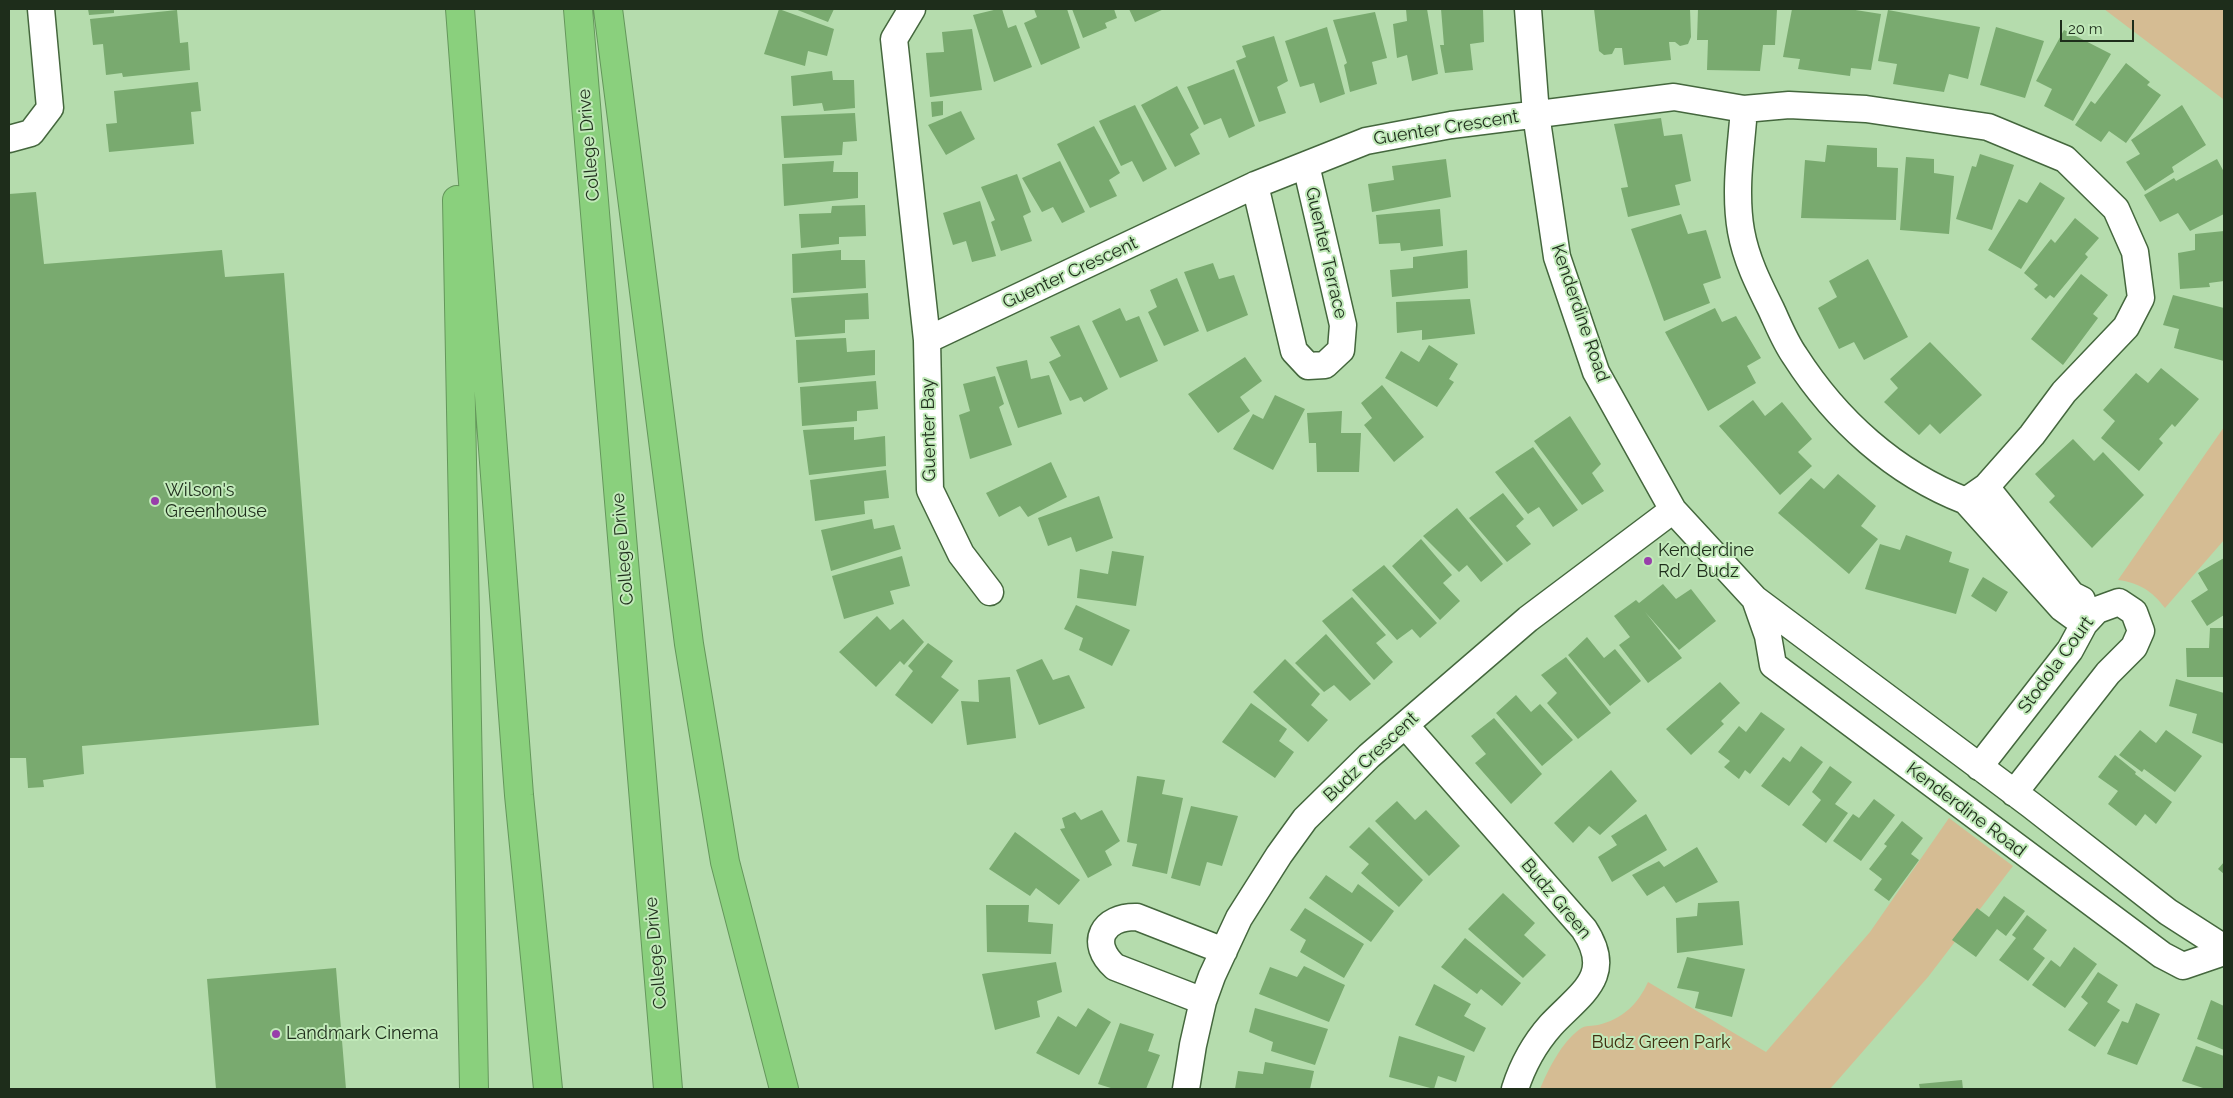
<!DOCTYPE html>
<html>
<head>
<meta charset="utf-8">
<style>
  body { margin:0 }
  #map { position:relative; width:2233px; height:1098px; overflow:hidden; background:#b5dcad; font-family:Raleway,sans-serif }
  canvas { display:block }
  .frame { position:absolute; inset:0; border:10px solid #1e2d1b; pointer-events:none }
  .scale { position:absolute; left:2060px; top:20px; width:74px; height:22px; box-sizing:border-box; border:2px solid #1e2d1b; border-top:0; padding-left:6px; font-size:15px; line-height:18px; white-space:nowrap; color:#1e2d1b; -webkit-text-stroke:4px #c1e9b9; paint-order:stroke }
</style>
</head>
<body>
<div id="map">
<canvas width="2233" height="1098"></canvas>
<div class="frame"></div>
<div class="scale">20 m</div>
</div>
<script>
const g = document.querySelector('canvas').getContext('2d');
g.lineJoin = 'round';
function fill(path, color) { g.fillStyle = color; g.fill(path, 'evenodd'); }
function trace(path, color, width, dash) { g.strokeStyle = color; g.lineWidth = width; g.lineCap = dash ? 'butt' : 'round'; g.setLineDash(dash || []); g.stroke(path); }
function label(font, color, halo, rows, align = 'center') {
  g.font = font + ' Raleway,sans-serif'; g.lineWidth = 4; g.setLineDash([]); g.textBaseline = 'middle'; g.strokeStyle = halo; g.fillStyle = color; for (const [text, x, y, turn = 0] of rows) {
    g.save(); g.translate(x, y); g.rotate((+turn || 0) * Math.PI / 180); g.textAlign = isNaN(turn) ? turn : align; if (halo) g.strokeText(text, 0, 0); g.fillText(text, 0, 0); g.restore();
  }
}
const green = new Path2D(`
  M2104,9H2224V102L2223,99Z
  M2224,427V540L2165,608C2152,591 2140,583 2118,580Z
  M1949,818L2013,866L1928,977L1830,1089H1540C1549,1068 1561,1043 1580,1029C1585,1025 1593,1026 1598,1025C1623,1019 1638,1004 1648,982L1766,1052L1870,932Z`);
const building = new Path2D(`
  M88,9H114V13L89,15Z
  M779,9L834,29L827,56L808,51L805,66L764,54Z
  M795,9H834L828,22Z
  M998,9H1002L1008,28L1016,25L1032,67L994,82L973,15Z
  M1034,9H1067L1080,48L1041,65L1024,23L1037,17Z
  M1072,9H1114L1117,18L1105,23L1107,28L1083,38Z
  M1129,9H1164L1135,22Z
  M1406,9H1427L1438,74L1412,81L1407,55L1397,58L1393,24L1407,21Z
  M1441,9H1483L1484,42L1470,44L1473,70L1445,73L1440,45H1444Z
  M1594,9H1690L1691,37L1688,44L1680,46L1675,42H1669L1671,60L1624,65L1622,48H1615L1612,54L1604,55L1599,51Z
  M1698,9H1777L1775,45H1763L1760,71L1707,70L1708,40H1697Z
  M1792,9H1849L1881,14L1871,70L1851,68L1850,76L1798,69L1800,59L1783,57Z
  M177,10L180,43L188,42L190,70L123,77L122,73L106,75L103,44L93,45L90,19Z
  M1888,10L1980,27L1968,79L1949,74L1944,92L1893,84L1897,64L1878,61Z
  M1375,12L1387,58L1372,62L1377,84L1350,92L1344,65L1347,63L1333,20Z
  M1327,27L1345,94L1320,103L1314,83L1300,87L1285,41Z
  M1996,27L2044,41L2025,98L1980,85Z
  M972,29L982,90L930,97L926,53L944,52L942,32Z
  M2064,30L2111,54L2073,121L2044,106L2052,89L2036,81Z
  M1274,36L1288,81L1277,87L1286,113L1259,122L1236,61L1246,57L1242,46Z
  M2126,63L2150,82L2147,85L2161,95L2126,143L2109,131L2101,142L2075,125L2091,101L2095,104Z
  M1234,69L1255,126L1229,138L1221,118L1204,125L1187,87Z
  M832,71L833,80H854L855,108L824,111L822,103L793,106L791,76Z
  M198,82L201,111L191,112L194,144L109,152L106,124L117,123L114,91Z
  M1177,86L1199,128L1190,134L1200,154L1175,167L1141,105Z
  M943,101V115L932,117L931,102Z
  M1135,105L1167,169L1143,182L1132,161L1121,166L1099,121Z
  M2182,105L2206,145L2172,167L2174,172L2145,191L2126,162L2140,154L2131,140Z
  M961,111L975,139L946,155L928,125Z
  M855,113L857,141L843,142L842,155L784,158L781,116Z
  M1661,118L1664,136L1682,134L1691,181L1675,185L1680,205L1628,217L1621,188L1628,187L1614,124Z
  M1094,126L1120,173L1109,180L1117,196L1090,208L1057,144Z
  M1827,145L1877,148V167L1898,168L1896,220L1801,218L1805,160L1825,162Z
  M1980,154L2014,165L1992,230L1956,219L1972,166L1976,167Z
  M1906,157L1934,159V173L1954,176L1949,234L1900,230Z
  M1446,159L1451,197L1372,212L1368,184L1394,180L1392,166Z
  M2217,159L2224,172V214L2190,231L2178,213L2160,222L2144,195L2174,178L2176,181Z
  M834,161L833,172H858V198L784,206L782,164Z
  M1060,161L1085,212L1062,223L1053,207L1042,212L1022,178Z
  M1017,174L1031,212L1023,216L1032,241L1001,251L991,222L995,220L981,187Z
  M2040,182L2065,198L2021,269L1988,250L2019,199L2027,203Z
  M36,192L44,264L222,250L225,277L284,273L319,725L82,746L84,774L43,780L44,787L28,788L26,758H9V194Z
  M980,201L996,256L972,262L966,241L953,245L943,213Z
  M865,205L866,236L839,237V244L801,248L799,214L831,213L832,206Z
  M1440,209L1443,246L1401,251L1400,243L1379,244L1376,215Z
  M1681,214L1688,234L1706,230L1721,278L1703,284L1710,303L1664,321L1631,229Z
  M2075,218L2099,238L2085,254L2088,257L2054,298L2050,295L2046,299L2034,289L2038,285L2024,273L2051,239L2055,243Z
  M2224,231V281L2209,283L2210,287L2180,289L2178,253L2195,250V234Z
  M841,250V260H865L866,288L793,293L792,254Z
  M1467,250L1468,288L1392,297L1390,270L1413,268V257Z
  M1868,259L1908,337L1864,360L1854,342L1839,349L1818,308L1837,297L1829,281Z
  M1213,263L1219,279L1234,275L1248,315L1207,332L1184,272Z
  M2081,274L2108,295L2093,314L2098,318L2063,365L2031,339Z
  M1177,278L1199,331L1164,346L1148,312L1157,307L1150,290Z
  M868,293L869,319L845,320V333L795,337L791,298Z
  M2173,295L2224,308V361L2174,348L2179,329L2163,325Z
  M1470,299L1475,334L1422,340V330L1397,333L1396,302Z
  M1120,308L1126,321L1139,316L1158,361L1120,378L1092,321Z
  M1715,308L1722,322L1736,316L1761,358L1747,366L1756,383L1708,411L1665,332Z
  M1079,325L1108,389L1084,402L1081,397L1070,401L1049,362L1061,356L1050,337Z
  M846,338L847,352L875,350V375L798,383L796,340Z
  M1930,342L1982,395L1940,434L1930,424L1919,435L1884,402L1898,388L1890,379Z
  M1429,345L1458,364L1449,379L1454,382L1437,407L1385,378L1401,351L1419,362Z
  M1245,357L1262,381L1240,397L1250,411L1218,433L1188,394Z
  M1027,360L1031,379L1049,375L1062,414L1018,428L996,367Z
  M2161,368L2199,399L2175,427L2172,424L2159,439L2163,443L2139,471L2101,438L2115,421L2103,410L2136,373L2148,383Z
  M995,376L1004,404L999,407L1012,445L970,459L959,415L970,411L963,384Z
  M876,381L878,409L857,411V421L802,426L800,387Z
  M1382,385L1424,437L1394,462L1364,425L1372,418L1361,403Z
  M1275,395L1305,409L1273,470L1233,449L1253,414L1263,419Z
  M1753,400L1765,416L1782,402L1812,439L1798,452L1812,466L1780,495L1719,426Z
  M1342,411L1341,433H1361L1359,472H1317L1316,443H1309L1307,413Z
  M1570,416L1601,464L1592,473L1604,491L1582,505L1534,441Z
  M854,427V440L885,436L886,466L809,475L803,430Z
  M2073,439L2094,461L2103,452L2144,495L2092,548L2049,502L2055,496L2035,474Z
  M1533,447L1578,510L1553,527L1539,507L1528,514L1495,472Z
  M1051,462L1067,497L1028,517L1020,506L999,517L986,493Z
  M886,470L889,498L864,501L865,514L815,521L810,480Z
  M1838,474L1876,506L1861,526L1878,539L1849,574L1778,513L1811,478L1824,489Z
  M1503,493L1524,519L1516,526L1531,544L1507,562L1469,518Z
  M1099,496L1113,538L1076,552L1071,537L1048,546L1038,518Z
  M1457,508L1503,564L1481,582L1467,565L1459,572L1423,536Z
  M872,519L874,529L894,525L901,549L831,571L821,530Z
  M1906,535L1952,552L1949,562L1969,569L1956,614L1865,589L1880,544L1900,550Z
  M1421,539L1452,575L1443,583L1460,601L1440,620L1392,566Z
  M1112,551L1144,556L1136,606L1077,598L1080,569L1108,574Z
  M902,556L910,586L890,591L894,604L844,619L832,576Z
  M2224,558V615L2207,626L2191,601L2208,590L2198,573Z
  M1384,565L1437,623L1420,638L1412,629L1397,640L1352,590Z
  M1983,577L2008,592L1996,612L1971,596Z
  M1663,584L1676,599L1691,589L1716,621L1679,650L1645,612L1682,658L1648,683L1619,645L1630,637L1614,616L1636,600L1639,603Z
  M1352,597L1386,635L1376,643L1393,662L1374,680L1322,621Z
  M1076,605L1130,630L1112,666L1079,650L1083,638L1064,629Z
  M877,616L890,630L903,619L924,642L904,665L900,661L876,687L839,652Z
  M2210,628H2224V677H2187L2186,648H2209Z
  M1326,634L1371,684L1350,701L1334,685L1324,692L1295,663Z
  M1587,637L1604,658L1615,649L1641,681L1610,706L1568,655Z
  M928,643L953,661L941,677L959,690L932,724L895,695L913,671L908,666Z
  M1566,657L1611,713L1578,739L1547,703L1557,693L1541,675Z
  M1042,659L1053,680L1069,675L1085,708L1039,725L1016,670Z
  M1285,659L1320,694L1311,705L1328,720L1308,742L1253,692Z
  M1010,677L1016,738L967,745L961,701L979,702L978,680Z
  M2176,679L2224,693V744L2192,733L2197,714L2169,706Z
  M1720,682L1740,703L1721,721L1724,724L1691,755L1666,729Z
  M1516,695L1531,712L1540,704L1573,740L1542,766L1496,713Z
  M1251,703L1287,729L1279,741L1294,752L1275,778L1222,742Z
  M1761,712L1785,729L1750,774L1745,770L1739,779L1724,767L1730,761L1718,752L1739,726L1746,732Z
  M1494,718L1542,774L1511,804L1475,763L1486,754L1471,736Z
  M2140,730L2156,743L2166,730L2202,756L2175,792L2144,769L2142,772L2119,755Z
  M1801,746L1823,762L1789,806L1761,786L1783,757L1790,762Z
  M2115,755L2136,772L2135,774L2172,802L2156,824L2145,814L2136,826L2108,804L2118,791L2098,777Z
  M1830,766L1852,782L1835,804L1848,813L1826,843L1802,825L1821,800L1812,792Z
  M1611,770L1637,801L1600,835L1589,826L1573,843L1554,823Z
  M1137,776L1165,780L1162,794L1183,798L1167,874L1132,866L1137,844L1127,842Z
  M1874,799L1895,815L1861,861L1833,841L1853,814L1859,818Z
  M1397,801L1415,820L1426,810L1460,846L1429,876L1375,821Z
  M1191,806L1238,816L1222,866L1207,862L1200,886L1171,878Z
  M1102,810L1120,841L1105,851L1112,865L1088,878L1060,829L1065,828L1062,818L1075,812L1081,820Z
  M1646,814L1667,850L1612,882L1598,857L1617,845L1611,836Z
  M1902,821L1923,838L1911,854L1919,860L1889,901L1874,890L1882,879L1869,869L1887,846L1884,844Z
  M1369,827L1423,880L1399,907L1361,873L1369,864L1349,847Z
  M1015,832L1080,880L1059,905L1036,888L1030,896L989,869Z
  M1697,847L1718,882L1676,903L1664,886L1647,896L1632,875L1659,861L1664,867Z
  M2224,862V874L2218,869Z
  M1326,875L1352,893L1358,884L1394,911L1371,942L1309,898Z
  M1503,893L1535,923L1524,935L1546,955L1523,978L1468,929Z
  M2004,896L2025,911L2006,936L1997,929L1976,957L1952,940L1977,908L1989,917Z
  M1739,901L1743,945L1677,953L1676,918L1697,916L1698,903Z
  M986,905H1029L1028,922L1053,924L1051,954L987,952Z
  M1305,908L1364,944L1344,978L1300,952L1306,940L1290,930Z
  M2027,915L2047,930L2033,949L2045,958L2028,981L1999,960L2016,938L2012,935Z
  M1465,938L1521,983L1502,1006L1481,989L1477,994L1441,967Z
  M2074,947L2097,964L2065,1008L2032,985L2051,960L2060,967Z
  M1687,957L1745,969L1732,1017L1695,1008L1699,992L1677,988Z
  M1056,962L1062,992L1037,1001L1040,1017L995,1030L982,974Z
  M1304,966L1345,985L1329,1022L1259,994L1270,967L1297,977Z
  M336,968L346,1089H216L207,979Z
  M2098,972L2118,985L2107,1002L2120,1010L2095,1047L2068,1030L2088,1003L2081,997Z
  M1434,984L1471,1004L1464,1016L1486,1028L1474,1052L1415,1025Z
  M2211,1000L2224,1006V1050L2197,1039Z
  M2136,1003L2160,1014L2137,1065L2107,1054L2122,1021L2128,1023Z
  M1088,1008L1111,1022L1079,1075L1036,1053L1058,1016L1076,1027Z
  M1255,1008L1328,1029L1315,1065L1271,1051L1273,1042L1249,1032Z
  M1120,1023L1154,1034L1148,1051L1160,1055L1146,1089H1114L1098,1084Z
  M1399,1036L1465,1056L1456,1082L1438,1076L1434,1089L1389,1077Z
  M2196,1046L2224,1056V1089H2206L2182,1081Z
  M1265,1062L1314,1071L1310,1089H1235L1238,1071L1263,1074Z
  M1962,1080L1963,1089H1920L1919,1084Z`);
const minor = new Path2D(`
  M912,9L894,39L927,340L930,490L961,554L990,592
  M1528,9L1536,114L1557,257L1596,372L1673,510L1755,599L2031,805L2168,912L2224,948
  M1744,109C1741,149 1734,191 1741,231C1746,259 1758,283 1771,309C1778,324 1785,342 1795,356C1836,420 1894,473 1966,501L2062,608L2084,624
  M9,139L31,133L50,108L41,9
  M1255,185L1294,351L1308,366L1325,365L1341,350L1343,325L1306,165
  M927,340L1255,185L1366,141L1451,125L1674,97L1744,109L1789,105L1866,109L1988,127L2065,159L2116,209L2135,252L2141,298L2126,327L2064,392L2032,435L1986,487L1966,501
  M1986,487L2072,595L2082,600
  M1755,599L1768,636L1773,665L2162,955L2183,966L2224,952
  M1405,725L1584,929C1615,976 1581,993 1551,1025C1535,1043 1522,1067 1515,1089
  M1979,767L2070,650L2084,624L2097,610L2119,602L2134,612L2141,631L2134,647L2108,673L2014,793
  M1203,1001L1115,967C1088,943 1103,916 1137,917L1224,951
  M1186,1089L1193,1045L1203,1001L1212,976L1239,918L1279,855L1305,819L1369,756L1528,619L1673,510`);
const highway = new Path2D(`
  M460,9L519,795L548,1089
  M578,9L668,1089
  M608,9L689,644L725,862L784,1089
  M457,200L474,1089`);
const markers = [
  [155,501,5,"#983faa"],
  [1648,561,5,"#983faa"],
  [276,1034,5,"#983faa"]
];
const streetNames = [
  ["Guenter Crescent",1446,128,-9],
  ["College Drive",589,145,-95],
  ["Guenter Terrace",1326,253,77],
  ["Guenter Crescent",1070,273,-25],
  ["Kenderdine Road",1580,313,71],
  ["Guenter Bay",929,430,-91],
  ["College Drive",623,549,-95],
  ["Stodola Court",2056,665,-54],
  ["Budz Crescent",1371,757,-43],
  ["Kenderdine Road",1966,810,37],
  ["Budz Green",1556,899,50],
  ["College Drive",656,953,-95]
];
const poiNames = [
  ["Wilson's",165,491],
  ["Greenhouse",165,512],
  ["Kenderdine",1658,551],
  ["Rd/ Budz",1658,572],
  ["Landmark Cinema",286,1034]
];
const parkNames = [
  ["Budz Green Park",1661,1043]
];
fill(green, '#d5bc93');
fill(building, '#79aa6f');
trace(minor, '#44673d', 29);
trace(highway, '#64975b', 30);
trace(minor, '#fff', 26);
trace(highway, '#8ad07d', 28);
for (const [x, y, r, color] of markers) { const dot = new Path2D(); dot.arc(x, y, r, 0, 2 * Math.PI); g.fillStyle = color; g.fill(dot); trace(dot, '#c1e9b9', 2); }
label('18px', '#1e2d1b', '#c1e9b9', streetNames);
label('18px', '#1e2d1b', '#c1e9b9', poiNames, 'left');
label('18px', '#3f2e0f', '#c1e9b9', parkNames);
</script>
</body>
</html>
